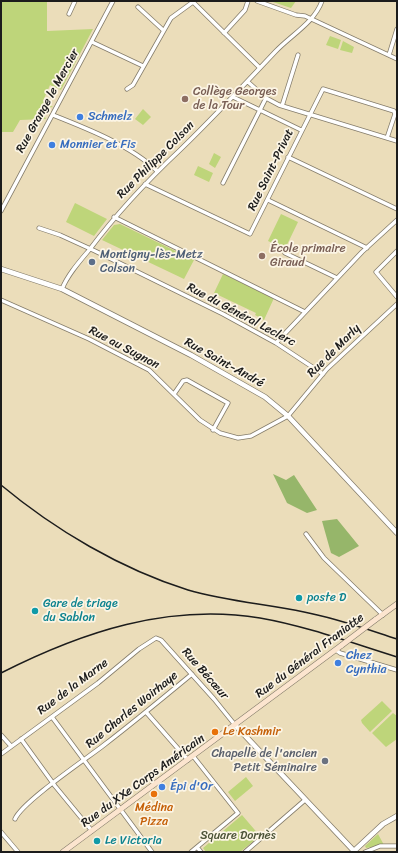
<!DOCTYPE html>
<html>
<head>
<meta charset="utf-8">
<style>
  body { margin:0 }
  #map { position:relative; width:398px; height:853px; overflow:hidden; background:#ebddba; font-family:Sriracha,sans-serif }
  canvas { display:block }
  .frame { position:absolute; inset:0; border:2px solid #1c1c1c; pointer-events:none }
</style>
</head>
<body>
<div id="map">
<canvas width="398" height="853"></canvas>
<div class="frame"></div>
</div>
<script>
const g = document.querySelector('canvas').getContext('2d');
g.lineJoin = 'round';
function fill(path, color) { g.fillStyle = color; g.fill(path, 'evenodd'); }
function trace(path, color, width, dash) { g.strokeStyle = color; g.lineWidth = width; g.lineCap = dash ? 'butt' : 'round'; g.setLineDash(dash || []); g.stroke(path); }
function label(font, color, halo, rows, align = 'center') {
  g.font = font + ' Sriracha,sans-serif'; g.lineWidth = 3.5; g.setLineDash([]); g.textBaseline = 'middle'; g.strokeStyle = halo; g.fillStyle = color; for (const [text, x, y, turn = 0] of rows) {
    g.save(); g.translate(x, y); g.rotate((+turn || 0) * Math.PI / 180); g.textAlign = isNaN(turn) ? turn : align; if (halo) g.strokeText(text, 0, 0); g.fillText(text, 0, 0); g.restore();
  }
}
const green = new Path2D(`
  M1,1H47V31L93,29L61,90L50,85L43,101L53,107L43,108L42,111L46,119L20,120L13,132H1Z
  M270,1H296L291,8Z
  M330,36L341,40L338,49L326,45Z
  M343,41L354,47L352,53L340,50Z
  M143,109L151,117L143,125L135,119Z
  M214,153L221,157L215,168L209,164Z
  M198,166L213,173L209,182L194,175Z
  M75,203L107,219L94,236L66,222Z
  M281,214L298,222L285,249L268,241Z
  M120,224L194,260L184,279L102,240L114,225Z
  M223,274L274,298L264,320L255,315L256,313L214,293Z
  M382,701L392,711L370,732L362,723L361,720Z
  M393,713L397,716V739L386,747L372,733Z
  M246,777L253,786L235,801L228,792Z
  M242,815L260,836L240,852H206L203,848Z
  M378,834L384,845L366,848L365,846Z`);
const forest = new Path2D(`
  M273,474L286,480L294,475L317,510L307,513L287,503Z
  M337,519L359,546L339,557L331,553L322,521Z`);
const minor = new Path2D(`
  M192,1L260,68
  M257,1L296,15L305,16L397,59
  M138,7L163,30
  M69,14L75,1
  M224,33L245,10L248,1
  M92,42L143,66
  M389,55L397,29
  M248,82L266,98L279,105L397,141
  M127,89L133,85L171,18L193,2
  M233,97L301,130
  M282,106L298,55
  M53,115C86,128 132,146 157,171
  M288,157L397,209
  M223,183L266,98
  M145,184L250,234L323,89L394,111L395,114L387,138
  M268,200L367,248
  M1,211L113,1
  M114,217L305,312
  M39,228L60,235L95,251L223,314L276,343L323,374
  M397,251L376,272L397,297
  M285,253L337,278
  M62,289C68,274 80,261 90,249C117,213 147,181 180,150C213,118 244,85 275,52C291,35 314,23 322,1
  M1,300L89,339L149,370L200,420L220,433L238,438L251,436L288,416L327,369L397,304
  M276,343L362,252L397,220
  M174,394L183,381L187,380L228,403L213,430
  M306,534L324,558L383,615
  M336,650L340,653L397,670
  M146,712L188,760
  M52,717L152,852
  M1,735L11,746
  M21,739L55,786L92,831
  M1,754L98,683L139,649L156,638L161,640L214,699L235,725
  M15,819C22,802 86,759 104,745C134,722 163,698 192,674
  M1,832L18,852
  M197,847L201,852
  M191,852L238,813L193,756
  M245,852L305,800
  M365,852L380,846H397`);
const tertiary = new Path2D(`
  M1,269L62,289L191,355L265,397L288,416L397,533
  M235,725L354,851L383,824L397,816`);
const secondary = new Path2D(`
  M375,620L397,604
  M63,852L342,645`);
const rail = new Path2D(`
  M1,485C55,530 121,569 188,590C226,601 265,604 304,612C336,618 366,629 397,639
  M1,673C82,632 168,603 260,618C306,626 352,643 397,657`);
const secondaryBridge = new Path2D(`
  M342,645L375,620`);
const markers = [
  [185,99,4,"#8d6e63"],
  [80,117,4,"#3f7fe0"],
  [52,145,4,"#3f7fe0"],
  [262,256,4,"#8d6e63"],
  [92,262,4,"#5c6f8a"],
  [299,598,4,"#0f9aa8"],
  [35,611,4,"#0f9aa8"],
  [338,663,4,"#3f7fe0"],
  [215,732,4,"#e8710a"],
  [325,761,4,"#6b7280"],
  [162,787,4,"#3f7fe0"],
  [154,794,4,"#e8710a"],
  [97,841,4,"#0f9aa8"]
];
const educationNames = [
  ["Collège Georges",193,92],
  ["de la Tour",193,106],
  ["École primaire",270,249],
  ["Giraud",270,263]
];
const streetNames = [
  ["Rue Grange le Mercier",48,101,-61],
  ["Rue Philippe Colson",156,160,-45],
  ["Rue Saint-Privat",271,170,-64],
  ["Rue du Général Leclerc",241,315,28],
  ["Rue au Sugnon",124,348,28],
  ["Rue de Marly",334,351,-45],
  ["Rue Saint-André",224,363,29],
  ["Rue du Général Franiatte",310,656,-37],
  ["Rue Bécœur",205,674,49],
  ["Rue de la Marne",73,687,-37],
  ["Rue Charles Woirhaye",132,710,-39],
  ["Rue du XXe Corps Américain",143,781,-36]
];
const shopNames = [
  ["Schmelz",88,117],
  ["Monnier et Fis",60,145],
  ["Chez",346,656],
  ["Cynthia",346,670],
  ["Épi d'Or",170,787]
];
const serviceNames = [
  ["Montigny-lès-Metz",100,255],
  ["Colson",100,269]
];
const cultureNames = [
  ["poste D",307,598],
  ["Gare de triage",43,604],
  ["du Sablon",43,618],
  ["Le Victoria",105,841]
];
const foodNames = [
  ["Le Kashmir",223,732],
  ["Médina",154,808,"center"],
  ["Pizza",154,822,"center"]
];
const worshipNames = [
  ["Chapelle de l'ancien",317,754],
  ["Petit Séminaire",317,768]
];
const parkNames = [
  ["Square Dornès",238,836]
];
fill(green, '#bed57a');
fill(forest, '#96b66a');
trace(minor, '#847c6b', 5);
trace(tertiary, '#847c6b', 6);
trace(secondary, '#847c6b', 6);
trace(minor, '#fff', 3.5);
trace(tertiary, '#fff', 4.5);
trace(secondary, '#fce5cf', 5);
trace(rail, '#1c1c1c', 1.5);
trace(secondaryBridge, '#847c6b', 6, []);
trace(secondaryBridge, '#fce5cf', 5);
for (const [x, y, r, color] of markers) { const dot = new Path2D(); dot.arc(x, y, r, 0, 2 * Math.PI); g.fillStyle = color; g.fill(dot); trace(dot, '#fcf5e5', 1.5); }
label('12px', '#785e54', '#fcf5e5', educationNames, 'left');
label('12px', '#1c1c1c', '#fcf5e5', streetNames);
label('12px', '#366cbe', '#fcf5e5', shopNames, 'left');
label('12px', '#4e5e75', '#fcf5e5', serviceNames, 'left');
label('12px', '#0d838f', '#fcf5e5', cultureNames, 'left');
label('12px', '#c56008', '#fcf5e5', foodNames, 'left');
label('12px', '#5b616d', '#fcf5e5', worshipNames, 'right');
label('12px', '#4d5438', '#fcf5e5', parkNames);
</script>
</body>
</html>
